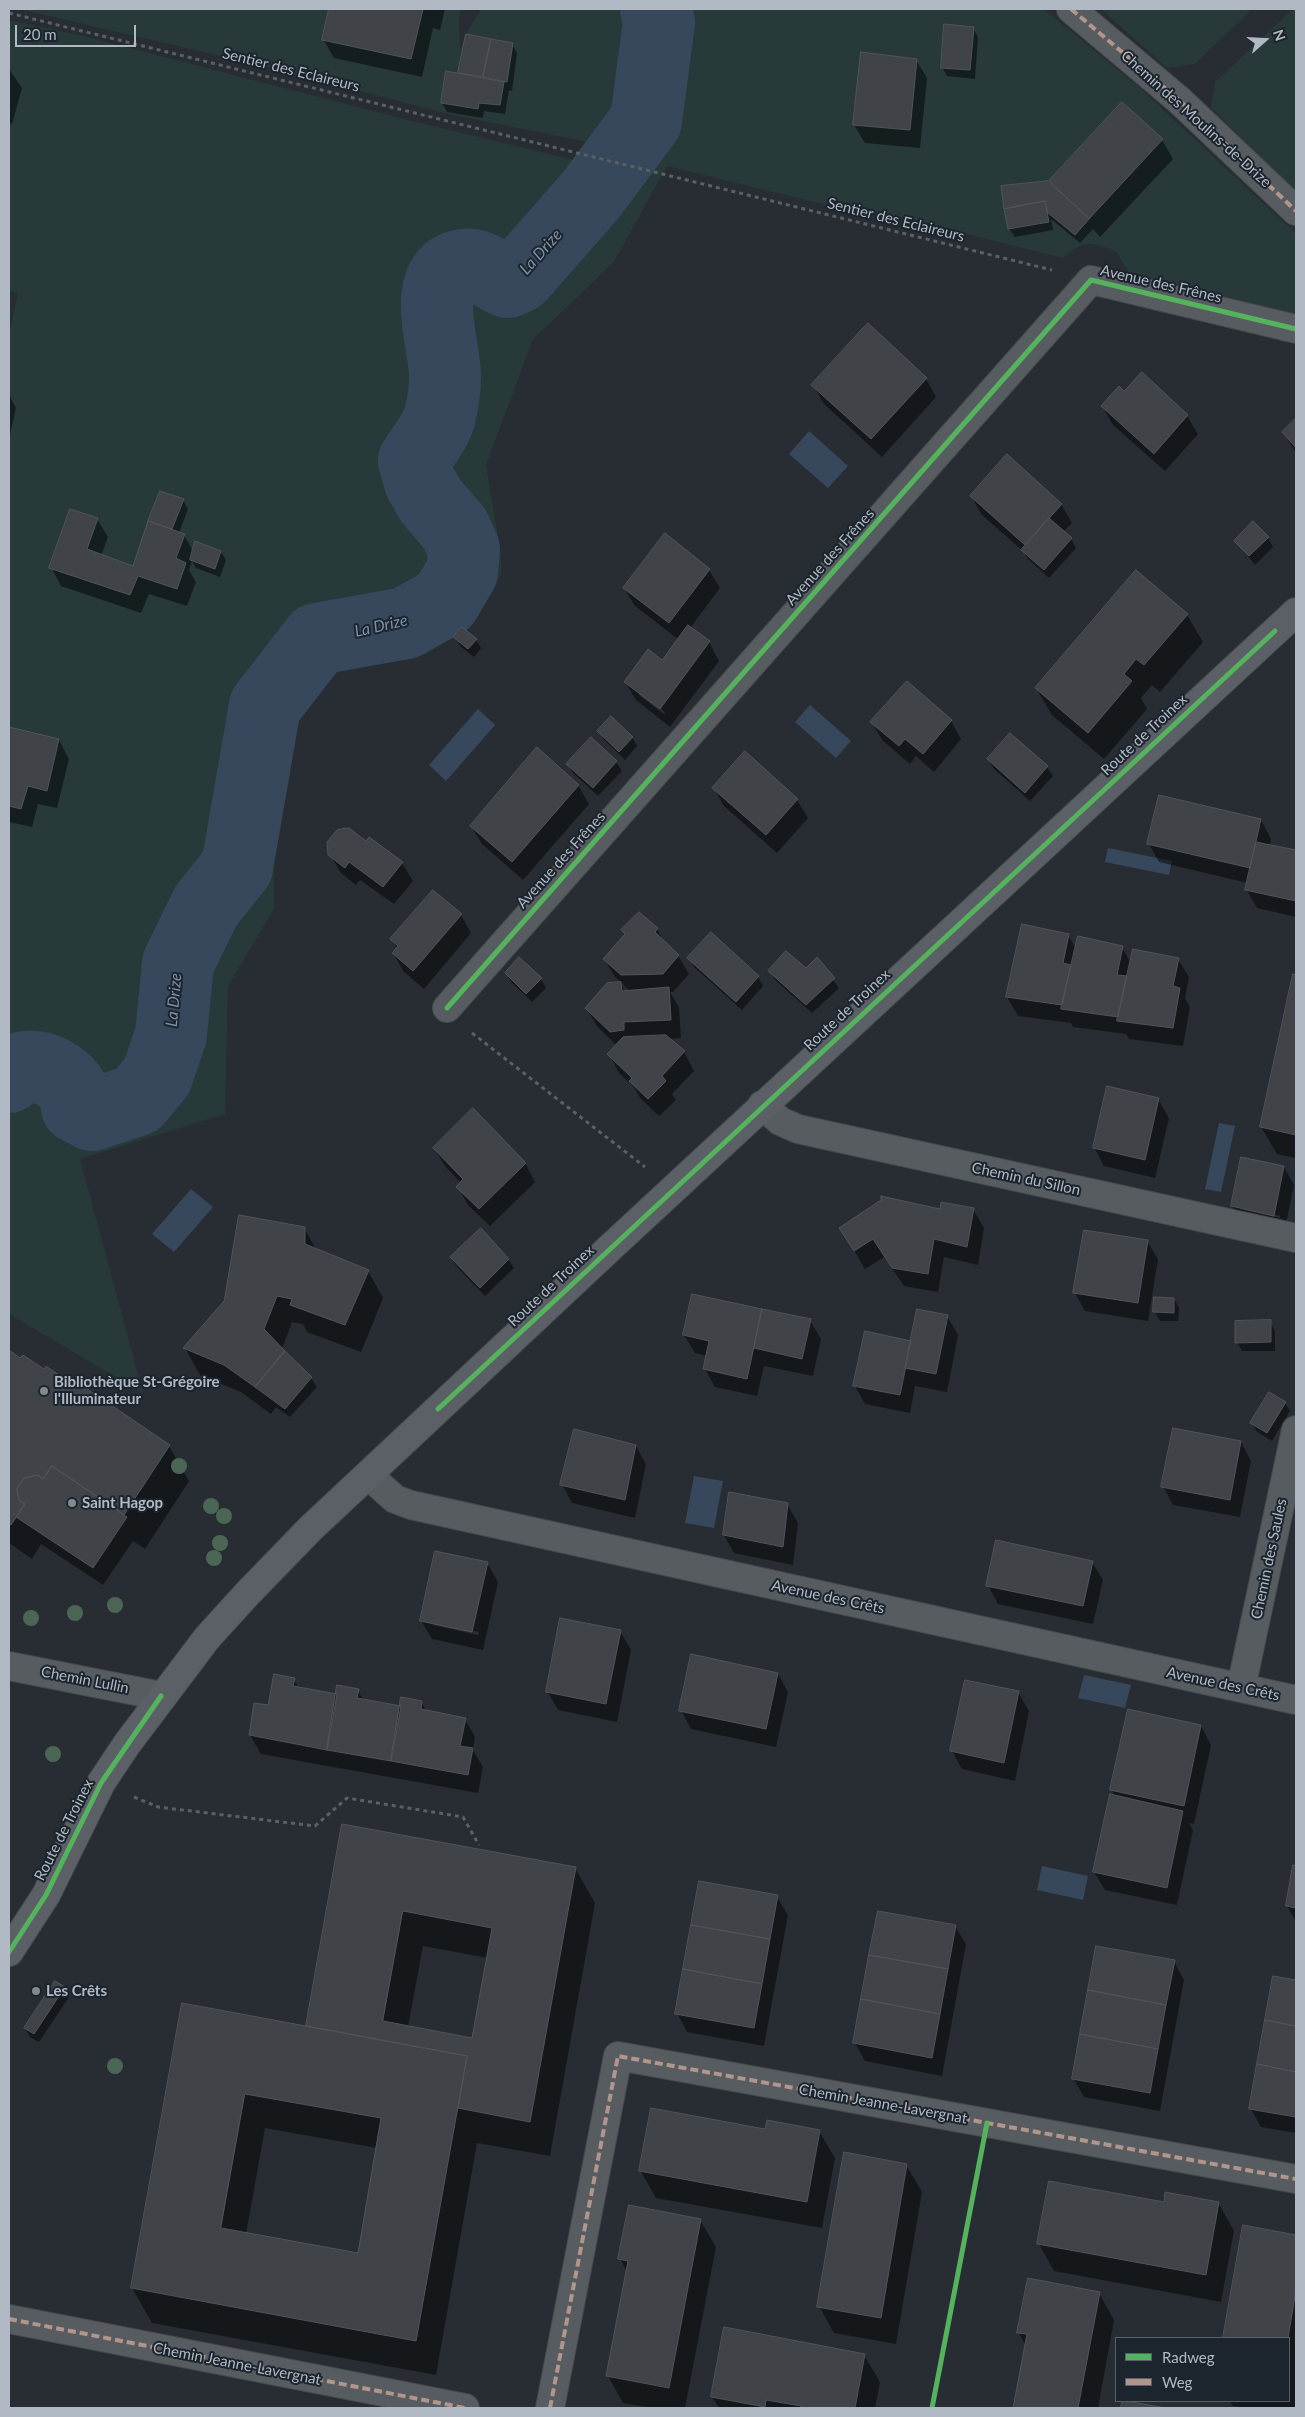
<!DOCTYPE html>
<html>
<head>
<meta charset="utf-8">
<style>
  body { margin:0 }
  #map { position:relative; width:1305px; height:2417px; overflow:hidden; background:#282d33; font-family:Lato,sans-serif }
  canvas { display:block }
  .frame { position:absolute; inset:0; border:10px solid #b1bac4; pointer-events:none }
  .legend { position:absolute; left:1115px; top:2337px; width:175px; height:65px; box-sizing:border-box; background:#1c242d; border:1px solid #586069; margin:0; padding:6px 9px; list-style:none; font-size:15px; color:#b1bac4 }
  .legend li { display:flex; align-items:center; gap:10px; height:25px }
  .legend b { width:25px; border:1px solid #586069 }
  .north { position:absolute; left:1240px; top:15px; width:50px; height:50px; -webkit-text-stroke:4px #1c242d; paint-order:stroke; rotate:71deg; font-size:14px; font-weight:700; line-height:20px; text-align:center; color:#b1bac4 }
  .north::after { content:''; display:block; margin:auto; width:18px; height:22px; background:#b1bac4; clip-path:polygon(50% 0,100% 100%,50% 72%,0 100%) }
  .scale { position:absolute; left:15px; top:25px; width:121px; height:22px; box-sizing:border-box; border:2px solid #b1bac4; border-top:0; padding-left:6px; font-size:15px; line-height:18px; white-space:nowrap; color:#b1bac4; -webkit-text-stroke:4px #1c242d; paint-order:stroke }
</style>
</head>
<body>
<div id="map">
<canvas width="1305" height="2417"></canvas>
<div class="frame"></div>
<ul class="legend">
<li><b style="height:6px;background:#56b35d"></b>Radweg</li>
<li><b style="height:6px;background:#b2968c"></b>Weg</li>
</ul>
<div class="north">N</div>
<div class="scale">20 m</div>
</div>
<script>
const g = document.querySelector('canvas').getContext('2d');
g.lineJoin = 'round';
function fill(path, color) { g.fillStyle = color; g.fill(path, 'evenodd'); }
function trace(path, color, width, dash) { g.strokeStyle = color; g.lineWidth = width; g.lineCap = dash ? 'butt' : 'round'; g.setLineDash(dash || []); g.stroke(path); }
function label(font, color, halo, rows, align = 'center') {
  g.font = font + ' Lato,sans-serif'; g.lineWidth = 4; g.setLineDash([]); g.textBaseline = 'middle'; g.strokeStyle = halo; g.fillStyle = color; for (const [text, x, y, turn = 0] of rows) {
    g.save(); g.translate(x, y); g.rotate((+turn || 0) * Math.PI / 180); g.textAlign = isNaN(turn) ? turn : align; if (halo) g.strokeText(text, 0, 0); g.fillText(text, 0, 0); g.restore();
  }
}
const green = new Path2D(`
  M19,9H461L459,20L460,50L466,34L481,9H1044L1141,89L1296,234V314L1129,273L1116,251C1090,242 1084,239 1063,258L910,220L851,211L667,166L614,262L533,339L486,465L501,555V574L491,593L473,615L355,643L279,715L274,754V909L228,986L225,1114L80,1159L143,1393L9,1314V334L18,293L9,291V20L83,36L408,120L595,165L607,146L449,114L238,60Z
  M1101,9H1252L1195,64L1167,68Z
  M1293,9H1296V192L1211,108L1215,82Z`);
const water = new Path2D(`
  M809,431L848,466L828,488L789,454Z
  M810,705L851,741L836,758L795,722Z
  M478,709L495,725L446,781L429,765Z
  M1108,848L1172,861L1169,875L1105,862Z
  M1219,1123L1235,1126L1221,1192L1205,1189Z
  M191,1189L213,1207L174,1252L152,1234Z
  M694,1476L723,1481L714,1528L685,1523Z
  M1084,1675L1131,1685L1125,1708L1078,1698Z
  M1042,1866L1088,1876L1083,1900L1037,1890Z`);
const shadow = new Path2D(`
  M330,9H445L440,30L433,28L422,77L334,58L323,39Z
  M973,28L978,37L975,79L947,76L942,67Z
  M466,35L512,44L517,53L512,91L509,90L505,114L484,111L483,118L447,112L442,103L459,74Z
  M916,60L927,78L920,148L865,143L854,125Z
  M9,69L22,88L12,124L9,123Z
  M1122,104L1162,140L1173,159L1100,237L1093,229L1080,243L1051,219L1053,230L1015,237L1009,229Z
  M926,379L936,397L882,457L824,404L813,385Z
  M9,395L16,408L9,439Z
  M1102,406L1187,416L1198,434L1165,471L1113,425Z
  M1296,420V453L1283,432Z
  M161,493L183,500L188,509L179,533L184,535L193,551L221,552L226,560L220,577L196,568L192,561L189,570L196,582L187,606L149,594L141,613L61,586L51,567L97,519L108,537L101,556L134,568Z
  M971,496L1061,504L1072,523L1063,532L1071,539L1076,548L1049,578L1028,559L1023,551L982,515Z
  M1268,538L1273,547L1255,565L1236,541Z
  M709,570L720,588L690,628L709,642L719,661L670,727L636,700L625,682L663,661L679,640L635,606L624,588ZM639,692L665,712L664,714L639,695Z
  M1187,615L1203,642L1160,692L1152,685L1141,698L1147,709L1104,759L1052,715L1036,688Z
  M455,637L476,640L481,648L474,657L460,646Z
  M951,721L961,739L934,772L916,756L910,764L883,741L872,723Z
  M9,728L59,740L69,759L57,808L38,804L32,827L9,822Z
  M599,731L632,737L637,746L625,760L604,740Z
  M1010,734L1047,767L1053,776L1030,801L993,768L988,759Z
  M591,739L616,762L622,771L598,796L573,773L568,764Z
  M578,785L589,804L523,880L482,844L471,826Z
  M714,788L797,800L808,818L777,853L724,806Z
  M1261,820L1271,839L1270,846L1296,852V917L1257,908L1246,889L1248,883L1159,862L1149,844Z
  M366,843L402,863L413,881L394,904L360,880L356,885L341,873L330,855Z
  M461,915L471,933L424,989L404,972L393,953L397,948L392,940Z
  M657,929L665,944L678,956L689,974L673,992H670L679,1007L681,1038L668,1039L684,1052L694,1071L672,1094L676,1100L659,1116L641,1099L633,1086L619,1073L609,1054L617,1046L597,1026L586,1008L621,983L625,992L630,991L615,977L604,959Z
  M711,933L758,977L763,986L742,1010L694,967L689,958Z
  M1068,935L1076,949L1122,948L1131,963L1178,959L1189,977L1185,998L1190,1007L1183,1046L1129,1039L1126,1034L1073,1027L1071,1023L1018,1016L1007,997Z
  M817,959L839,988L812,1013L775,980L770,971L806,969Z
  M506,973L541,979L546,988L532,1002L511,982Z
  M1294,976H1296V1158L1277,1154L1261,1127Z
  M1158,1099L1169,1118L1155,1178L1104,1166L1094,1147Z
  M434,1148L525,1163L535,1182L490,1226L468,1205L458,1187L461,1183L445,1166Z
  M1284,1167L1294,1185L1284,1233L1242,1224L1232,1206ZM1244,1208L1280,1216V1218L1244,1210Z
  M973,1209L984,1228L978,1265L944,1257L938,1292L904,1286L884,1257L865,1269L841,1228L941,1211Z
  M304,1228L317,1251L368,1271L383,1298L361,1352L307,1332L303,1324L292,1322L282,1349L311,1378L317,1387L290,1417L276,1407L271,1414L241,1392L200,1375L185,1348Z
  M1147,1241L1158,1259L1148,1321L1085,1311L1075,1293Z
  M451,1258L508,1259L514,1268L485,1296L456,1266Z
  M692,1295L810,1321L821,1339L813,1376L764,1366L757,1396L715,1387L705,1369L707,1356L695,1353L684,1335Z
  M1174,1299L1179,1308L1178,1321H1160L1155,1312Z
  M947,1316L958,1335L947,1392L915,1386L910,1413L865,1404L855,1386Z
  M1270,1322L1275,1331V1351H1242L1237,1342Z
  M9,1352L21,1360L66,1382L68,1378L169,1446L189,1481L145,1549L133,1541L103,1585L41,1544L32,1559L9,1543Z
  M1285,1403L1290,1411L1272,1441L1257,1432L1252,1423Z
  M1241,1442L1251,1461L1240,1517L1173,1505L1163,1486Z
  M636,1446L646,1464L635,1518L572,1503L562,1484Z
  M787,1504L798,1523L793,1565L734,1553L724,1535Z
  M1092,1562L1103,1580L1093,1624L998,1604L988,1585Z
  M487,1563L498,1582L483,1650L432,1639L421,1621ZM433,1622L479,1632L478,1635L433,1625Z
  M620,1631L631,1650L617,1722L558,1710L547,1691Z
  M778,1674L788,1692L776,1747L691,1729L681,1710Z
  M294,1679L299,1689L337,1695L358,1690L363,1700L400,1707L421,1702L427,1712L465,1719L475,1737L473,1750L483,1767L478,1793L261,1754L250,1735L269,1707Z
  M1018,1692L1029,1711L1015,1781L962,1769L952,1751Z
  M1201,1726L1211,1745L1194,1824L1189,1823L1193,1830L1177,1905L1105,1890L1094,1872L1115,1797L1112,1790Z
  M343,1826L575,1868L595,1903L550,2156L477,2143L436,2375L152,2323L132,2288L183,2005L307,2028ZM423,1946L488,1958L473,2040L408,2027ZM265,2128L377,2148L359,2254L246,2234Z
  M1294,1866L1296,1867V1922L1287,1906Z
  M777,1897L788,1915L764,2046L687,2032L677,2013Z
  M955,1926L966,1944L942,2076L865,2061L855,2043Z
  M1174,1961L1184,1980L1160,2111L1084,2097L1073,2078Z
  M1274,1977L1296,1981V2133L1261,2127L1251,2109Z
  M64,1988L69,1997L39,2042L30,2037L25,2028Z
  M819,2131L835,2158L822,2228L656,2198L640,2170Z
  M906,2165L922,2192L896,2344L834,2333L819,2306Z
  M1165,2204H1219L1234,2231L1221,2302L1054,2271L1039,2244Z
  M700,2220L716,2247L685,2408H653L623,2403L608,2376L627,2272L620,2259Z
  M1244,2227L1296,2236V2408H1246L1233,2406L1230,2401H1289V2338H1224Z
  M1099,2293L1114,2320L1098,2408H1014L1026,2346L1018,2332Z
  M864,2355L880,2382L875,2408H719L712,2397Z`);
const river = new Path2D(`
  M9,1077C24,1056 58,1070 71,1088C74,1092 76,1101 77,1107L92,1115L137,1100L157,1076L171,1035L178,963L206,906L237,867L265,706L317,639L406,623L445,601L462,572L464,549L455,529L431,501L420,482L414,461C421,449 438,428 440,415C443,403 445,389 445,377C446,349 417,272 463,265C481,262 493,277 508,282L519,277L591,195L646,121L659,22L656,9`);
const building = new Path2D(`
  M329,9H423L411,59L322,40Z
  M944,24L974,27L970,70L941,68Z
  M466,34L491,39L483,77L458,73Z
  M491,39L513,43L507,82L483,77Z
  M861,52L917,59L910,130L853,125Z
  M446,71L504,82L500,105L479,103L478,109L441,103Z
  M1122,102L1163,139L1089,219L1049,181Z
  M1049,181L1089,219L1075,235L1047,212L1045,201L1004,209L1001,186Z
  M1045,201L1049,222L1008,229L1004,209Z
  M868,323L927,378L871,439L811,385Z
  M1142,372L1188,415L1154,454L1101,406L1119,386L1124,391Z
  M1296,418V448L1282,432Z
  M1007,454L1062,504L1025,545L970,496Z
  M160,491L184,499L172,529L148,521Z
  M70,509L98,518L87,549L133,566L148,521L185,534L176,558L186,563L177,589L138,576L130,595L49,568Z
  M1049,518L1072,538L1044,570L1021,550Z
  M1253,521L1269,537L1249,556L1234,541Z
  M665,533L710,569L669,623L623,588Z
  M195,541L221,551L215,569L190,560Z
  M1136,570L1188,614L1144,665L1136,659L1124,674L1132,681L1088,733L1035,688Z
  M688,625L710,641L660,709L624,682L648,649L662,660Z
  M462,627L477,639L468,649L453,637Z
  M907,681L952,720L923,754L905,739L899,746L870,722Z
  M611,716L633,737L619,752L597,731Z
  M9,727L59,739L47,791L28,786L21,809L9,806Z
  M1010,733L1048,766L1025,793L987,759Z
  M591,737L617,761L593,788L566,764Z
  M537,747L579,785L512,862L470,826Z
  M745,751L798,799L766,835L712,788Z
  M1159,795L1261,819L1250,868L1147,844Z
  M349,828L366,841L369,837L403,862L383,887L349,862L345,868L328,855L327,842L337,830Z
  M1256,842L1296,850V901L1245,890Z
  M433,890L462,914L413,971L392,953L398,946L390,939Z
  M639,912L658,928L655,932L679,955L663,974L621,975L603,959L625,934L621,930Z
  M1022,924L1069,934L1063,963L1071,965L1062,1005L1006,997Z
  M711,932L759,976L736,1002L687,958Z
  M1078,936L1123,946L1117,975L1127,976L1118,1017L1061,1009Z
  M1133,949L1179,958L1173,986L1180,988L1173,1028L1117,1021Z
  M786,951L806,968L817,957L835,978L806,1005L768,971Z
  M519,957L542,978L526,994L505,973Z
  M1293,974L1296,975V1135L1260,1127Z
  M621,982L622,991L669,987L671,1020L624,1022V1030L610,1032L585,1008L607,983Z
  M666,1035L685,1051L662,1076L666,1081L648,1099L629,1081L632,1078L607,1054L623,1037Z
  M1107,1086L1159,1098L1145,1160L1093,1148Z
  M473,1108L526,1163L479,1209L456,1187L463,1179L433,1148Z
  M1241,1157L1284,1166L1274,1216L1231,1206Z
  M881,1196L940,1209L941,1202L974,1208L967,1247L934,1239L928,1274L892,1268L873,1239L854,1251L839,1228L881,1200Z
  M239,1215L305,1227V1244L369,1270L345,1325L290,1305L292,1299L277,1296L264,1329L285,1351L255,1387L224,1365L183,1348L224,1301Z
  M481,1228L509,1259L480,1288L450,1257Z
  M1084,1230L1148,1240L1138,1303L1073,1293Z
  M692,1294L762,1309L747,1379L703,1369L709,1341L683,1335Z
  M1154,1297L1174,1298V1313L1153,1312Z
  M762,1309L811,1319L802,1359L754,1348Z
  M917,1309L948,1315L936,1374L905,1368Z
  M1271,1320V1342L1235,1343V1321Z
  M865,1331L911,1341L900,1395L853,1386Z
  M9,1350L20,1358L23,1355L44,1369L46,1366L66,1380L68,1376L170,1445L124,1515L52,1466L43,1479L38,1475L24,1478L17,1489L19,1500L25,1504L11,1525L9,1523Z
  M285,1351L312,1377L285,1409L255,1387Z
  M1269,1392L1286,1402L1267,1433L1250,1423Z
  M1173,1428L1241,1441L1230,1500L1161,1487Z
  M574,1429L636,1445L625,1500L560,1485Z
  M52,1466L127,1517L93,1568L16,1517L25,1504L19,1500L17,1489L24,1478L38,1475L43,1479Z
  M729,1492L788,1503L783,1547L723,1535Z
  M996,1540L1093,1561L1083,1606L986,1586Z
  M435,1551L488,1562L472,1632L420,1621Z
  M560,1618L621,1630L606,1704L546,1692Z
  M691,1654L778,1673L766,1729L679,1711Z
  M274,1674L295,1678L293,1686L337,1694L327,1750L249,1735L254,1703L268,1705Z
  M965,1680L1019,1691L1004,1763L950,1751Z
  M337,1685L359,1689L357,1698L401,1706L391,1761L327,1750Z
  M401,1697L422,1701L421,1709L466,1718L460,1746L473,1748L468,1775L391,1761Z
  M1128,1709L1201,1725L1184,1806L1110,1790Z
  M1110,1794L1183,1811L1167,1888L1093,1872Z
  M342,1824L576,1867L530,2122L458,2108L467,2056L306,2026ZM403,1911L492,1928L472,2038L383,2021Z
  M1293,1865L1296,1866V1908L1286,1906Z
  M699,1881L778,1895L770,1939L691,1925Z
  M878,1911L956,1925L948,1969L869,1955Z
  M691,1925L770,1939L762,1984L683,1969Z
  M1096,1946L1175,1960L1166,2005L1088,1990Z
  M869,1955L948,1969L940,2014L861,1999Z
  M683,1969L762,1984L754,2028L675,2014Z
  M1273,1976L1296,1980V2026L1265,2020Z
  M55,1981L65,1987L34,2034L24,2028Z
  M1088,1990L1166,2005L1158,2049L1080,2034Z
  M861,1999L940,2014L932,2058L853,2043Z
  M182,2003L467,2056L416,2341L131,2288ZM245,2094L381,2118L358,2253L221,2228Z
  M1265,2020L1296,2026V2072L1257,2064Z
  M1080,2034L1158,2049L1150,2093L1072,2079Z
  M1257,2064L1296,2072V2117L1249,2109Z
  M651,2108L765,2129L767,2120L820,2130L807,2202L639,2171Z
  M844,2152L907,2164L881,2318L817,2307Z
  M1049,2181L1164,2202L1165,2192L1219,2202L1206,2275L1037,2244Z
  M629,2205L701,2219L669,2388L606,2376L628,2261L618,2259Z
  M1243,2225L1296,2235V2290L1288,2338H1223Z
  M1028,2278L1100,2292L1078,2408H1013L1027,2334L1017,2333Z
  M724,2327L865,2354L855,2408H801V2406L766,2400L765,2407L711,2397Z
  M1122,2401H1126L1166,2408H1121Z`);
const path = new Path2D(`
  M9,13L1052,270
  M472,1033L645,1167
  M134,1797L158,1807L315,1826L347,1798L463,1817L479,1845`);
const street = new Path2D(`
  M1071,9L1179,100L1296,211
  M447,1008L1091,280L1296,329
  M762,1105L780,1121L798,1129L1296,1238
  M368,1475L395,1499L411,1505L1296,1700
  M9,1666L161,1696
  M1241,1688L1296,1430
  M9,2319L465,2408
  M550,2408L618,2056L1296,2179`);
const secondary = new Path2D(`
  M9,1952L46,1895L101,1783L127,1744L207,1638L247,1594L310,1529L612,1246L1296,612`);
const quiet = new Path2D(`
  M1071,9L1179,100L1296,211
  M9,2319L465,2408
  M550,2408L618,2056L1296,2179`);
const cycleway = new Path2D(`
  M447,1008L1091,280L1296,329
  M438,1409L1275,631
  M9,1952L46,1895L101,1783L161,1696
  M932,2408L987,2123`);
const trees = [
  [179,1466],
  [211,1506],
  [224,1516],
  [220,1543],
  [214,1558],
  [115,1605],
  [75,1613],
  [31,1618],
  [53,1754],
  [115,2066]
];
const markers = [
  [44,1391,5,"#818991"],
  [72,1503,5,"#818991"],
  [36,1991,5,"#818991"]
];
const streetNames = [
  ["Sentier des Eclaireurs",291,70,14],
  ["Chemin des Moulins-de-Drize",1196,119,42],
  ["Sentier des Eclaireurs",896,220,14],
  ["Avenue des Frênes",1161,284,13],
  ["Avenue des Frênes",830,557,-48],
  ["Route de Troinex",1144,735,-43],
  ["Avenue des Frênes",561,860,-48],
  ["Route de Troinex",847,1010,-43],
  ["Chemin du Sillon",1026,1179,12],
  ["Route de Troinex",551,1286,-43],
  ["Chemin des Saules",1269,1559,-78],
  ["Avenue des Crêts",828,1597,12],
  ["Chemin Lullin",85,1680,11],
  ["Avenue des Crêts",1223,1684,12],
  ["Route de Troinex",64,1830,-63],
  ["Chemin Jeanne-Lavergnat",883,2104,10],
  ["Chemin Jeanne-Lavergnat",237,2364,11]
];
const poiNames = [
  ["Bibliothèque St-Grégoire",54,1382],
  ["l'Illuminateur",54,1399],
  ["Saint Hagop",82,1503],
  ["Les Crêts",46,1991]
];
const waterNames = [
  ["La Drize",541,252,-48],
  ["La Drize",381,626,-13],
  ["La Drize",174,1000,-85]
];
fill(green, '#28393a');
fill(water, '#37485c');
fill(shadow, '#0007');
trace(river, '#37485c', 72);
fill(building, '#404449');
trace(building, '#50545b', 1);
trace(street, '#46494e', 30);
trace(secondary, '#46494e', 30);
trace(path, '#5b6065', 3, [4, 4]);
trace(street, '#575c61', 28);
trace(secondary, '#5b6066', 28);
trace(quiet, '#b2968c', 4, [8, 4]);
trace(cycleway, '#56b35d', 5);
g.fillStyle = '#4c6656';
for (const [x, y] of trees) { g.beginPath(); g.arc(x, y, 8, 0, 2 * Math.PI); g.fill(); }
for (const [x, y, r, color] of markers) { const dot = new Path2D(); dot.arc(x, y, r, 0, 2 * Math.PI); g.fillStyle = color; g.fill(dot); trace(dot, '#1c242d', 2); }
label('15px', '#b1bac4', '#1c242d', streetNames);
label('bold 15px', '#b1bac4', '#1c242d', poiNames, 'left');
label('italic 16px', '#7c91aa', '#1c242d', waterNames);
</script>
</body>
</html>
